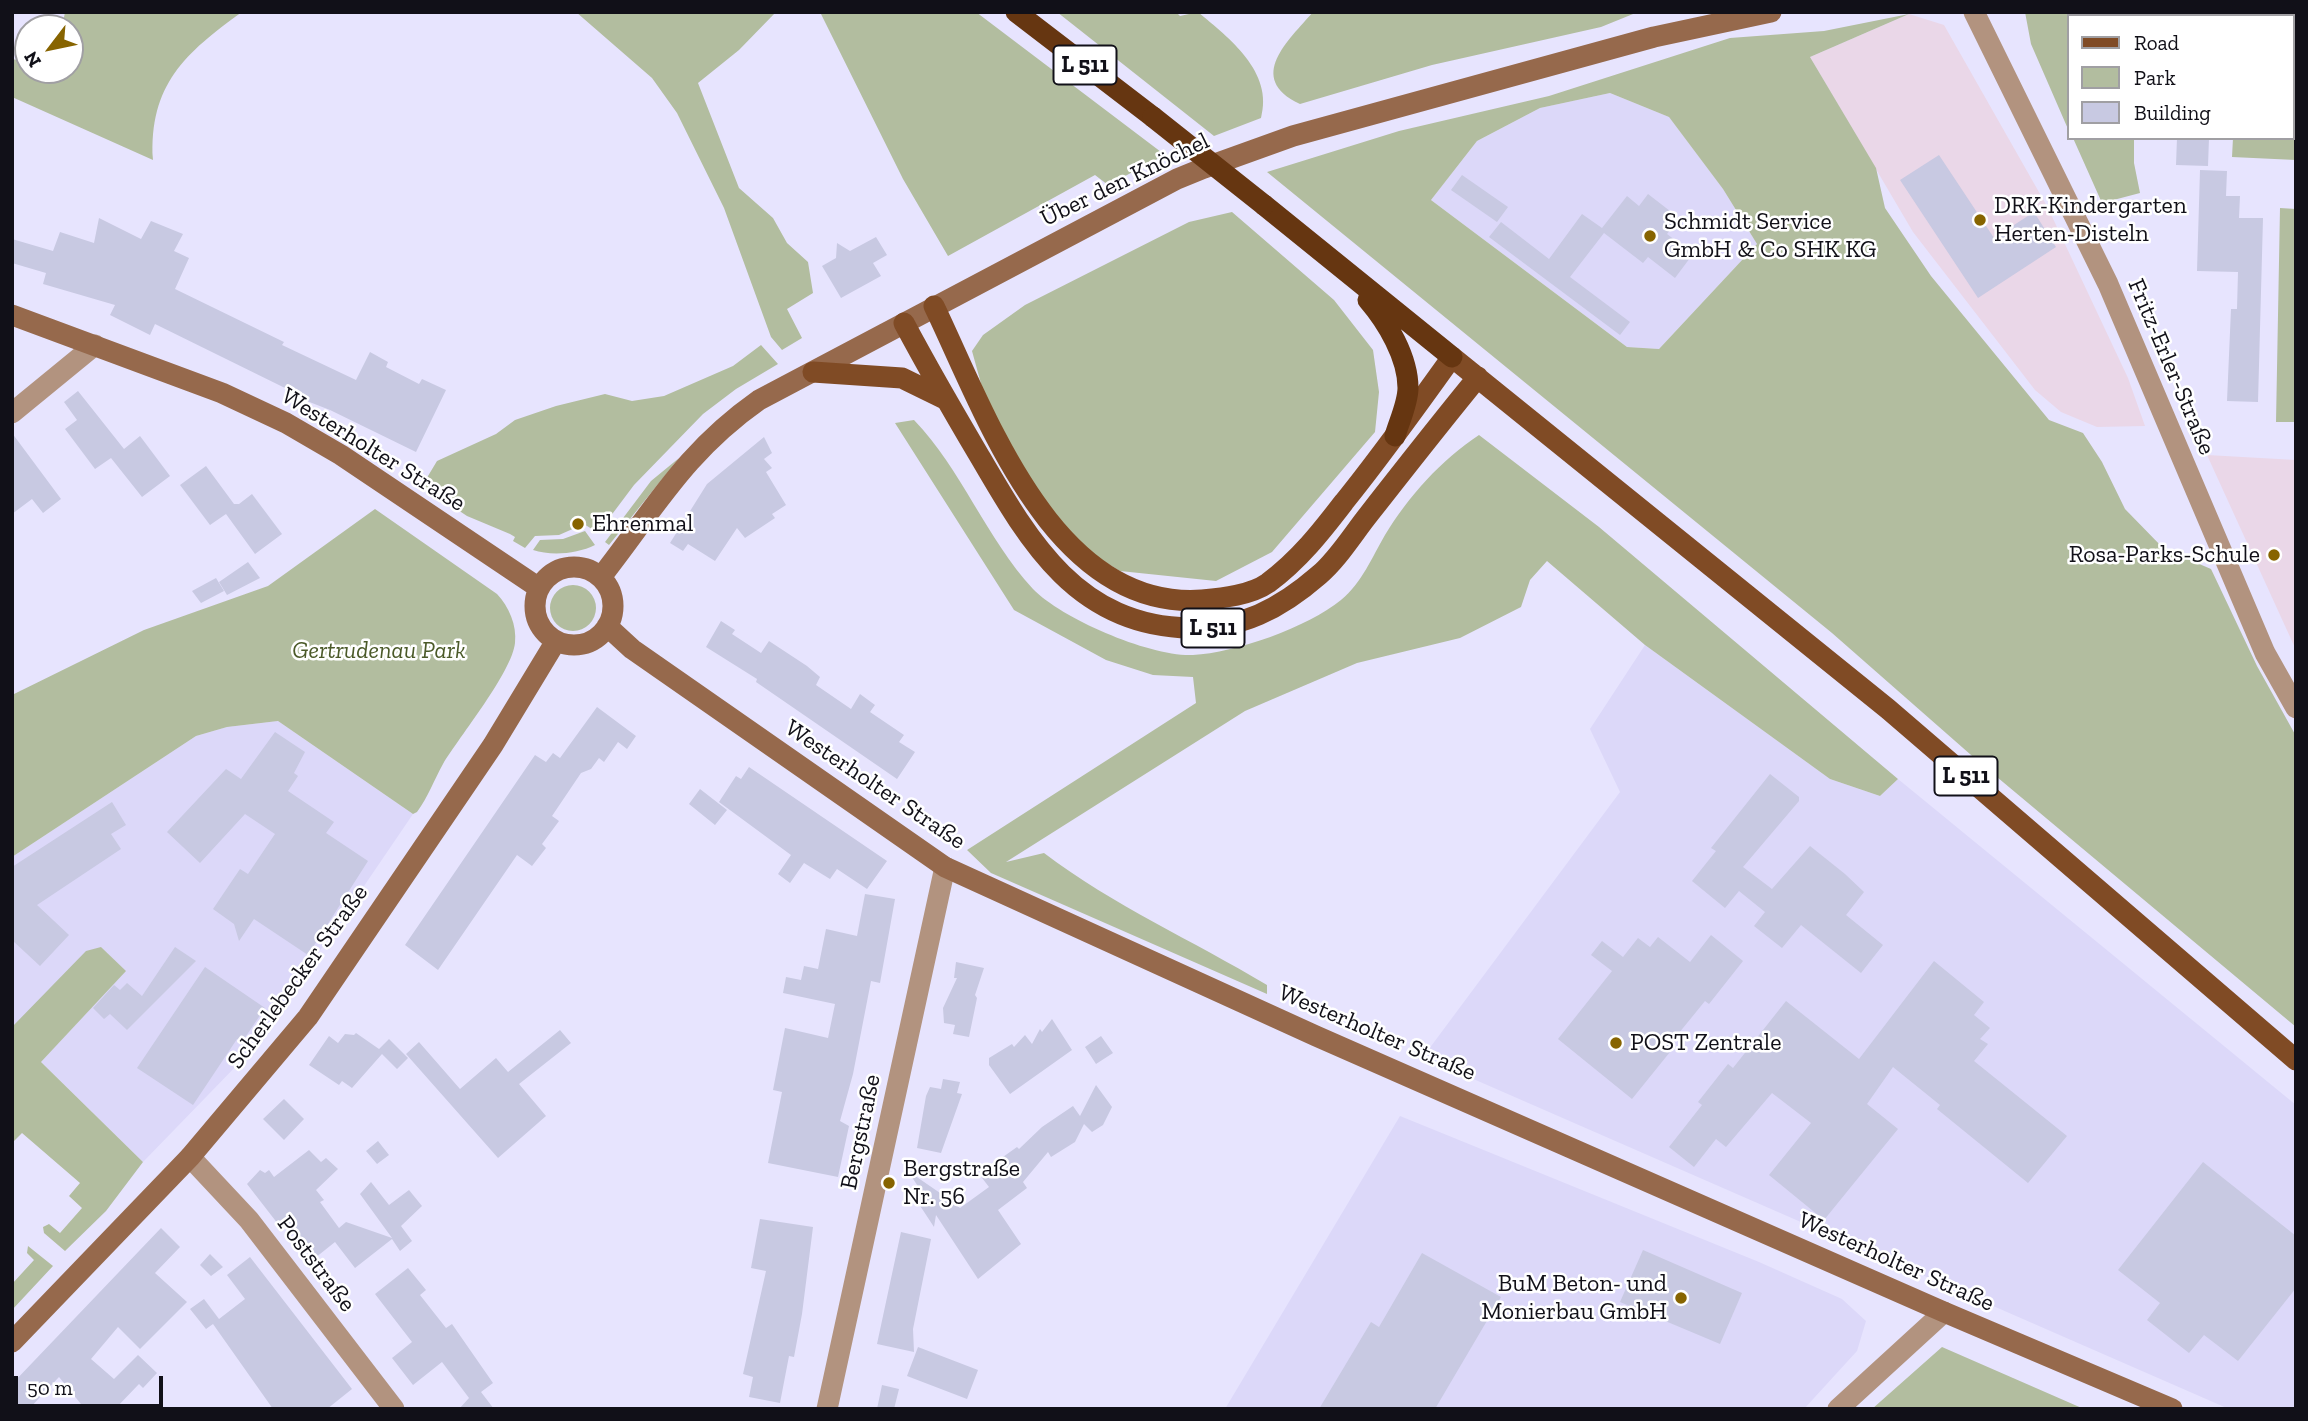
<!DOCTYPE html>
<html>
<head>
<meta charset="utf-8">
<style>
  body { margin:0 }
  #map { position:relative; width:2308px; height:1421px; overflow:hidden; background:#e7e4fe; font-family:"Zilla Slab",serif }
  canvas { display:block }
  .frame { position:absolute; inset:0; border:14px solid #111018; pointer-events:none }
  .legend { position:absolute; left:2067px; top:14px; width:228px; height:126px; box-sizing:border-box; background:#fff; border:2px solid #a09fa3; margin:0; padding:9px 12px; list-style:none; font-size:21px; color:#111018 }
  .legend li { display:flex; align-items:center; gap:14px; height:35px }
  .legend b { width:35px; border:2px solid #a09fa3 }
  .north { position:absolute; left:14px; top:14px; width:70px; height:70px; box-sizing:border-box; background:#fff; border:2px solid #a09fa3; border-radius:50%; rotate:238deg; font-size:19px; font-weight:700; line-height:28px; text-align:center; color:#111018 }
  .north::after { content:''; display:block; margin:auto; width:24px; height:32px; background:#876400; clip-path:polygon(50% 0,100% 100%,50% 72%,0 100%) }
  .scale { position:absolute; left:14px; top:1376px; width:149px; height:32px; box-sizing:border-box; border:4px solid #111018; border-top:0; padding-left:9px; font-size:21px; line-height:24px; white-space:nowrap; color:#111018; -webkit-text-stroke:5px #fff; paint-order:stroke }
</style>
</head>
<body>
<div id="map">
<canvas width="2308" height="1421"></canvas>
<div class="frame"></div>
<ul class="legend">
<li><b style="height:9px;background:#804b25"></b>Road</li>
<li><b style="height:19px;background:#b2bd9f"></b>Park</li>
<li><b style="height:19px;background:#c8c9e2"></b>Building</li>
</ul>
<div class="north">N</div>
<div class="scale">50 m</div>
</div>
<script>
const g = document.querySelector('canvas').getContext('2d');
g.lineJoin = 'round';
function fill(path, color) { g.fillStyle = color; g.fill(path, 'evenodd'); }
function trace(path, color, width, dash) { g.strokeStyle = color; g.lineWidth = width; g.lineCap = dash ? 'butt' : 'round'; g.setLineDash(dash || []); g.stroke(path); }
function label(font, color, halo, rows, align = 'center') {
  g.font = font + ' "Zilla Slab",serif'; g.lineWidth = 5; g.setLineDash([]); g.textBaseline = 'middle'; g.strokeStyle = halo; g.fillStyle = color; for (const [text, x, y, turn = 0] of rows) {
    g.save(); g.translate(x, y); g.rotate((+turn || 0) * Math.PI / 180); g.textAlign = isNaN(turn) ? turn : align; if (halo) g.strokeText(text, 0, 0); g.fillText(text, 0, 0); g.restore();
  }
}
const built = new Path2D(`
  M1610,93L1669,117L1723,189L1757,244L1659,349L1627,347L1431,200L1477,141L1540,108Z
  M1645,645L1830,779L1880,796L1898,779L2296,1105V1409H2229L1423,1057L1620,792L1590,729Z
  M278,721L413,814L279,1011L240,1062L143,1162L41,1062L125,971L101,947L12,1027V857L196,736L227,727Z
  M1400,1116L1759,1262L1842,1299L1866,1321L1857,1351L1804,1409H1225Z`);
const education = new Path2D(`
  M1909,14L1944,25L2048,208L2128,378L2145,426L2097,427L2061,412L2035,390L1913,232L1810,57Z
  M2207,455L2296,460V650Z`);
const green = new Path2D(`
  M65,12H242C185,53 149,85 153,160L12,97V59L28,62V70H70V28H62Z
  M576,12H776L739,50L698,83L739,188L773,218L787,243L808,262L813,293L787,309L802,338L782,350L771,337L724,208L677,113L652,78Z
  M820,12H976L1165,155L1108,185L1095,175L948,256L903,179Z
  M1057,12H1176L1180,16L1198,12C1229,38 1274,72 1261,118L1214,136Z
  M1313,12H1638L1601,27L1432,65L1300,104C1245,78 1289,40 1313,12Z
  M2025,12H2189V16H2068V129L2031,44Z
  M2193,12H2296V160L2232,157L2233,138H2292V16H2193Z
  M1909,14L1810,57L1876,168L1885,208L1931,276L2049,420L2083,433L2102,462L2125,509L2164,549L2211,569L2257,666L2296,736V1027L1979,762L1832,633L1267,172L1399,131L1549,96L1730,38L1824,31ZM1610,93L1669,117L1723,189L1757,244L1659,349L1627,347L1431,200L1477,141L1540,108Z
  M2073,138H2134V163L2140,193L2102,203Z
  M2280,208L2296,209V422H2276Z
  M1232,212L1334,300L1373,350L1379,392L1375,432L1272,552L1216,581L1120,571L1092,554L1063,529L1039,495L985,398L972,351L983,335L1025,305L1189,222Z
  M761,345L778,364L736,389L703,414L634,485L598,533L584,524L559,535L535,536L525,548L513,541L515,537L510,534L467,516L422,486L437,461L496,434L515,420L556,406L605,394L632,401L664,396L733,366Z
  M914,420C962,470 986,538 1033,589C1062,619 1151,657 1193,655C1235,653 1308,627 1341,600C1362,583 1372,557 1385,535C1408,497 1442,459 1479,435L1599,527L1898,779L1880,796L1830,779L1645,645L1547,561L1530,580L1521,607L1460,638L1357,663L1245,711L1006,862L1044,853C1114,906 1192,940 1267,985V994L991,873L967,850L1196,703L1193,677L1153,675L1106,660L1014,610L895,423Z
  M679,458L609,545L605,542L651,481Z
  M375,509L497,594C509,607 517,625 515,643C512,672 460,736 443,764C434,780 428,797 417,812L413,814L278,721L227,727L196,736L12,857V695L144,630L268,586Z
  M585,531L595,545C577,554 551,556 533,550L540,540L563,539Z
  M550 608a23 23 0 1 1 46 0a23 23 0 1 1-46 0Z
  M101,947L126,971L41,1062L143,1162L106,1211L65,1251L44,1233L43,1227L49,1224L60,1233L82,1208L69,1196L80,1183L22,1133L12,1143V1027L86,951Z
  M28,1246L53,1266L12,1310V1284L34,1260L27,1253Z
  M1942,1347L2084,1409H1872Z`);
const building = new Path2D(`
  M2177,138H2209L2208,166L2176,165Z
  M1939,155L1994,238L2034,212L2056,247L1978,298L1900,180Z
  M2200,170L2227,171L2226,196H2240L2239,218H2263L2258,402L2227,401L2231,309H2237L2238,272L2197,271Z
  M1462,175L1508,207L1497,222L1451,190Z
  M1648,194L1679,218L1667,234L1693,254L1675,278L1648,257L1643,263L1604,233L1570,277L1630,322L1620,335L1489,237L1501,222L1549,259L1582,214L1602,228L1627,196L1639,206Z
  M99,218L141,239L151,221L183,234L174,251L189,258L175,289L284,342L282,345L356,380L370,352L388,362L386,367L419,384L422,379L446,390L416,452L330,410L294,396L295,394L285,388L155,324L150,335L110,315L115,305L43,284L46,273L12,263V239L53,251L60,232L94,243Z
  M876,237L887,255L873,263L881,276L841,298L822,266L836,258L837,243L850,251Z
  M78,391L124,449L140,436L170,476L142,497L111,458L95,469L65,429L77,420L64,402Z
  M12,433L61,499L43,513L32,499L12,514Z
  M764,437L772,453L764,459L772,468L766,472L786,505L772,514L775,518L745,538L737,528L715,561L688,544L683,551L670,543L707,484Z
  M206,466L234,504H239L252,494L282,534L255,554L226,514L210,525L180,485Z
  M248,562L260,578L227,595L219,582Z
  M216,578L224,591L201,603L192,591Z
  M721,621L735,630L732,634L761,653L769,641L807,666L820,677L816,685L851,709L860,694L875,705L870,712L904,735L899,742L915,752L897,779L756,682L757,679L706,647Z
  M597,707L636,736L627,749L618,742L604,762L599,758L591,769L581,773L552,816L559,821L542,844L546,848L532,866L517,855L438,970L405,945L535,755L546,762L553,753L560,758Z
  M275,732L305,752L294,773L298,776L288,791L334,822L326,833L368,861L308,955L254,919L239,941L234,924L213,909L240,869L248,874L275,834L245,814L200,863L167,832L226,769L241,779Z
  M749,767L887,861L867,889L837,869L830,879L804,863L790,883L778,874L791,855L719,802L736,776L741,779Z
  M1770,774L1799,797V801L1743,867L1772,889L1810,846L1845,874L1864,892L1846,915L1883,945L1861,973L1801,925L1782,948L1754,926L1765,912L1739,891L1725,908L1692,881L1716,851L1711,848Z
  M700,789L727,810L715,825L689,804Z
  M112,802L126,825L111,834L121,849L37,905L69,935L40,966L12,940V867Z
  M865,894L895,899L880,983L871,981L853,1074L840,1121L849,1126L838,1177L768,1163L782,1092L773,1090L785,1028L828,1038L835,1004L783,993L786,977L801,980L804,966L818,969L826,929L857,936Z
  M1711,935L1743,961L1709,1004L1705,1001L1670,1044L1674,1047L1632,1099L1558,1039L1612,971L1591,955L1602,941L1623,957L1638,938L1650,947L1658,937L1690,962Z
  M175,947L196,961L127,1030L110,1014L104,1019L93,1008L114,985L120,990L127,983L142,996Z
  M1934,961L1984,1002L1974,1015L1990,1028L1980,1039L1988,1044L1974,1061L2067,1136L2028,1183L1937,1109L1940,1105L1893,1067L1867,1104L1898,1129L1824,1220L1769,1175L1811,1123L1772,1093L1726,1147L1716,1139L1694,1167L1669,1147L1702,1105L1698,1102L1728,1064L1733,1068L1786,1001L1859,1059Z
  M956,962L984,968L975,995L977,998L969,1037L953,1034L955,1025L944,1023L943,1008L957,978H954Z
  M205,967L265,1008L242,1042L237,1039L193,1105L137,1068Z
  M1052,1019L1072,1050L1010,1094L989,1065V1058L1012,1044L1014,1047L1025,1035L1032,1044L1040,1029L1042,1032Z
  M560,1030L571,1043L519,1084L546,1116L498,1158L406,1054L419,1042L460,1089L496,1058L508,1072Z
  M356,1033L379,1049L389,1039L408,1058L397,1069L382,1054L352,1088L342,1081L339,1085L309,1065L329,1036L338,1043L345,1034L354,1035Z
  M1101,1036L1113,1053L1096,1064L1085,1047Z
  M943,1079L960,1082L957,1093L962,1094L941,1153L917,1148L926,1096L930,1087L941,1089Z
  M1096,1085L1112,1107L1103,1125L1092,1132L1084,1124L1075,1142L1051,1157L1048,1152L1023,1182L1027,1188L998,1210L1021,1244L978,1279L936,1215L934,1227L911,1192L919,1188L908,1171L943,1195L948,1203L951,1201L960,1208L989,1187L979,1174L1017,1147L1019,1149L1042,1127L1073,1106L1080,1116Z
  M284,1099L304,1119L284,1140L263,1119Z
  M378,1141L389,1155L377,1164L366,1151Z
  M309,1150L321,1162L326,1158L338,1169L316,1190L324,1200L320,1202L339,1228L346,1222L392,1238L360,1194L371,1182L389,1205L409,1190L422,1206L401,1226L412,1241L400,1251L392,1239L355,1268L335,1242L315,1258L285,1218L278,1224L247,1184L260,1170L265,1173L269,1170L274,1177Z
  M2203,1162L2296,1236V1288L2238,1361L2204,1335L2189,1353L2147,1320L2160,1303L2118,1270Z
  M760,1219L813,1227L802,1314L794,1357L789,1356L780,1403L749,1397L753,1377L743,1374L766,1271L751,1268Z
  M161,1228L180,1247L155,1273L187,1302L140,1349L118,1327L91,1359L114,1379L138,1355L157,1373L143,1388L139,1384L115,1409H85L59,1377L29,1409H12V1384Z
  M901,1232L931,1239L913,1329L914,1352L877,1344Z
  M1643,1250L1742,1293L1720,1344L1620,1302Z
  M1422,1253L1501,1297L1435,1409H1319L1371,1322L1379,1327Z
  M210,1254L223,1267L211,1276L200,1265Z
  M250,1257L352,1389L327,1409H273L213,1324L206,1329L190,1309L204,1299L219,1319L245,1299L227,1275Z
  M408,1268L426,1290L420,1295L446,1328L452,1324L493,1383L481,1392L494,1409H459L469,1398L442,1362L413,1385L392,1358L412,1342L375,1294Z
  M918,1347L978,1370L967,1399L907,1376Z
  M882,1385L899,1389L894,1409H877Z`);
const street = new Path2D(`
  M1974,12L2108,284L2265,653L2296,708
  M12,413L95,345
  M190,1157L249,1220L394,1409
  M827,1409L945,867
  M1838,1409L1944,1312`);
const secondary = new Path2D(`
  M12,315L222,393L286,423L341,455L539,588
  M535 606a39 39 0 1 1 78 0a39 39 0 1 1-78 0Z
  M601,577C655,508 685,452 759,400L1177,179L1204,168L1293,136L1654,37L1771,12
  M607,626L632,649L945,867L1316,1036L1944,1312L2172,1409
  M12,1342L190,1157L308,1017L493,745L556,641`);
const primary = new Path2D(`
  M934,306C986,414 1053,611 1202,600C1223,598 1251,595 1268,583C1299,560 1321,532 1344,502C1382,455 1417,406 1452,357L1888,709L2296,1060
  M904,323C928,368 954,413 980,457C1030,543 1078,626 1190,628C1241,629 1280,609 1319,575C1338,559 1353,534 1369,514C1405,468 1441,422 1478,377
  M813,372L902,378L947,400`);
const highway = new Path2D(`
  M1016,12L1153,117
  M1264,205L1452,357
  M1368,300C1387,322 1408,357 1408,388C1408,403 1399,422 1395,436`);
const highwayBridge = new Path2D(`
  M1153,117L1264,205`);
const markers = [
  [1980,220,7,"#876400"],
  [1650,236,7,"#876400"],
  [578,524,7,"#876400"],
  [2274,555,7,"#876400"],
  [1616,1043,7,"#876400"],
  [889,1183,7,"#876400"],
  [1681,1298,7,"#876400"]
];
const shields = [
  [1085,65,63],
  [1213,628,63],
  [1966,776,63]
];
const shieldNames = [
  ["L 511",1085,65],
  ["L 511",1213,628],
  ["L 511",1966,776]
];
const streetNames = [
  ["Über den Knöchel",1125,180,-26],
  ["Fritz-Erler-Straße",2171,367,67],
  ["Westerholter Straße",373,450,32],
  ["Westerholter Straße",875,785,34],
  ["Scherlebecker Straße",298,977,-54],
  ["Westerholter Straße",1377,1033,23],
  ["Bergstraße",861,1132,-78],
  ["Westerholter Straße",1896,1262,24],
  ["Poststraße",316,1264,53]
];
const poiNames = [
  ["DRK-Kindergarten",1994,206],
  ["Herten-Disteln",1994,234],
  ["Schmidt Service",1664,222],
  ["GmbH & Co SHK KG",1664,250],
  ["Ehrenmal",592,524],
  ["Rosa-Parks-Schule",2260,555,"right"],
  ["POST Zentrale",1630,1043],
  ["Bergstraße",903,1169],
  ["Nr. 56",903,1197],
  ["BuM Beton- und",1667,1284,"right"],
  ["Monierbau GmbH",1667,1312,"right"]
];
const parkNames = [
  ["Gertrudenau Park",379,651]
];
fill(built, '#dcd8f9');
fill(education, '#ead7e8');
fill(green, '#b2bd9f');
fill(building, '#c8c9e2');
trace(street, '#b2937f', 21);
trace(secondary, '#96694c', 21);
trace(primary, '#804b25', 21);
trace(highway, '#663611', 21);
trace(highwayBridge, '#663611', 21);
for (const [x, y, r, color] of markers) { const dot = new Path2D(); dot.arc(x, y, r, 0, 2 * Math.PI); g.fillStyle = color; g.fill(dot); trace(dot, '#fff', 2.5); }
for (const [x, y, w] of shields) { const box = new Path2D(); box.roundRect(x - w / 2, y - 19.5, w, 39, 5); g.fillStyle = '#fff'; g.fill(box); trace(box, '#111018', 2); }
label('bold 23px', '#111018', null, shieldNames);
label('24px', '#111018', '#fff', streetNames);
label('24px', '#111018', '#fff', poiNames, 'left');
label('italic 24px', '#4b5a29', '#fff', parkNames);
</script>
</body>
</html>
